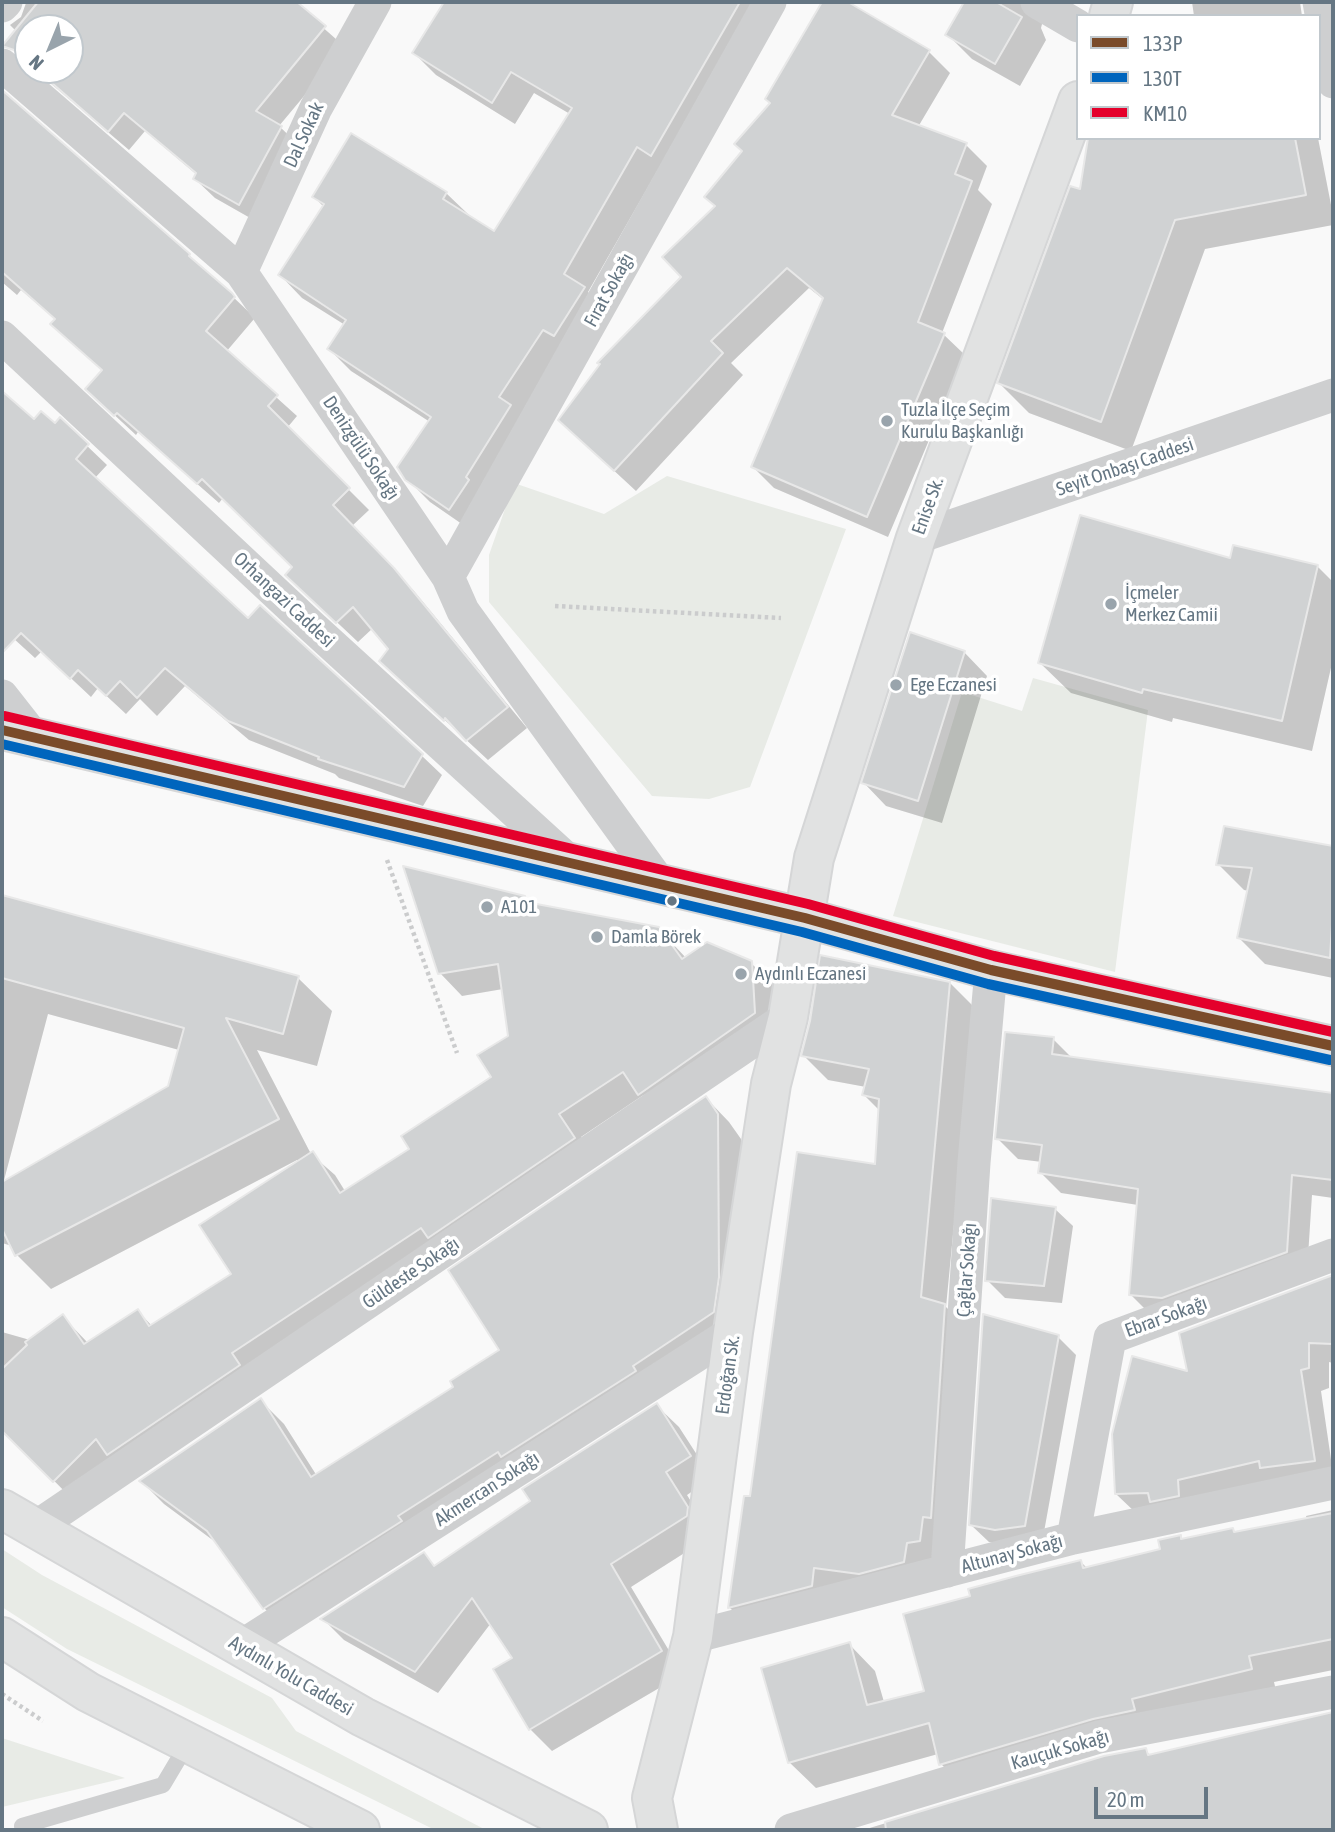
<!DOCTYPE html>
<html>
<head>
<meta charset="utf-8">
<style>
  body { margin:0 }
  #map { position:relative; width:1335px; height:1832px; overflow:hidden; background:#f9f9f9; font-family:"Asap Condensed",sans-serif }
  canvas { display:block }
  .frame { position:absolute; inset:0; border:4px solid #657683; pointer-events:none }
  .legend { position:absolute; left:1076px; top:14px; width:245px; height:126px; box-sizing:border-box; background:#fff; border:2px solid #c1c8cd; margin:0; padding:9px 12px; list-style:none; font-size:21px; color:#657683 }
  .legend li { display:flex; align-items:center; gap:14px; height:35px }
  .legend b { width:35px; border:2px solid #c1c8cd }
  .north { position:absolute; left:14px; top:14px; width:70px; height:70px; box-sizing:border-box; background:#fff; border:2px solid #c1c8cd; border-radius:50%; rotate:223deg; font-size:19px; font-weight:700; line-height:28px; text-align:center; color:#657683 }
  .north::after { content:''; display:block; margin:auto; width:24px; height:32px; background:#99a4ac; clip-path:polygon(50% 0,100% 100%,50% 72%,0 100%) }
  .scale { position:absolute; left:1094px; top:1787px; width:114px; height:32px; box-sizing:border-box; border:4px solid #657683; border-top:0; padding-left:9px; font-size:21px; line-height:24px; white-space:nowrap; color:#657683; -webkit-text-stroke:5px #fff; paint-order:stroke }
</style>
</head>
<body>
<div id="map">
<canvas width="1335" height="1832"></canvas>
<div class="frame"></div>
<ul class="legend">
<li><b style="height:9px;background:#7a4b2a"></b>133P</li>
<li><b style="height:9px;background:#0065bd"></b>130T</li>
<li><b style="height:9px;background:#e4002b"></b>KM10</li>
</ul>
<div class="north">N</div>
<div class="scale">20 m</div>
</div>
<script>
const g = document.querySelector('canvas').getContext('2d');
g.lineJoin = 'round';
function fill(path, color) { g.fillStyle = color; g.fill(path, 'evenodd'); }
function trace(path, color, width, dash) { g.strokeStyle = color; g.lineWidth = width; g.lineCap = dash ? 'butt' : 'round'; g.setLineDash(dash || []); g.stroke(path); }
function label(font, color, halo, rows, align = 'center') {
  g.font = font + ' "Asap Condensed",sans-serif'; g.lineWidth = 7; g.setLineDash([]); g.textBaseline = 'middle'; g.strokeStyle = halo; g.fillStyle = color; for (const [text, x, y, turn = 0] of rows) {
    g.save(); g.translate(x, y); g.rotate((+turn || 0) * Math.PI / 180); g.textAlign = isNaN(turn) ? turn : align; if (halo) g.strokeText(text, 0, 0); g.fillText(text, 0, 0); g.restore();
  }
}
const green = new Path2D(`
  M667,476L846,529L750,787L709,799L652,796L489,602V555L514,483L604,514Z
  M1033,678L1148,710L1115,972L893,916L962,692L1022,711Z
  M2,1549L42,1575L272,1698L296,1731L486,1830H435L67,1649L2,1607Z
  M2,1738L125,1778L2,1807Z`);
const shadow = new Path2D(`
  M2,2H294L345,47L279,126L301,147L259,223L215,198L195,179L197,175L145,131L129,150L35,70H70V28H28V64L13,48L22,37L10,25L21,17L26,3H21L3,22Z
  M446,2H772L659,168L588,292L606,311L472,531L430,502L407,479L430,422L351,371L329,349L345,325L302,298L280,275L324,207L314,197L352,136L446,193L469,215L494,233L570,114L534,93L515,124L436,75L414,53Z
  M824,2H844L929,52L950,73L918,127L966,145L987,166L978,190L992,204L942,333L965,355L888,537L774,488L753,467L824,300L809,288L731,363L743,375L636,491L582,441L684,277L716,207L706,197L744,152L772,104L767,99Z
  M966,2H1068L1044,16L1041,28L1046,40L1020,86L972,59L948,35Z
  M1192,2H1300L1302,16H1194Z
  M2,91L189,255L252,315L254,319L226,352L297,416L287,428L369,510L352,526L414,591L527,728L488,760L381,661L390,649L373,628L358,642L308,595L294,568L223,498L219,503L155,447L138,432L136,435L108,409L103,371L52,324L56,320L21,290L17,295L2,282Z
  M1094,138H1318L1333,215V225L1205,249L1131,451L1029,413L999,383L1081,192Z
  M2,393L34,422L55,426L60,420L107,465L94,479L249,621L260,607L422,756L442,775L423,806L339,778L335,774L249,740L185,686L157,716L140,699L126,714L98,688L91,697L42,651L35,658L2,628Z
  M1231,560L1317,566L1333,582V659L1312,751L1173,718L1172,722L1071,693L1040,663Z
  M964,652L987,676L942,823L886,806L863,782Z
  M1226,828L1333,848V978L1265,964L1239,938L1249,891L1244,890L1218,864Z
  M2,897L298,978L332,1011L317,1066L257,1050L311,1154L335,1175L345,1191L412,1149L493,1078L510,1037L503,989L462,996L440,973L524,898L531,904L658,928L687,959L751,963L774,986L777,1036L642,1096L581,1137L596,1162L76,1503L2,1428V1332L30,1340L63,1317L88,1343L138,1311L152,1326L234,1275L298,1162L297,1160L51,1289L17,1255L12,1246L2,1243ZM48,1014L179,1050L169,1087L3,1184Z
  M950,983L975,1008L946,1307L970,1331L944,1565L754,1632L729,1607L739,1531L741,1533L752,1498L876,1166L880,1111L864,1095L866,1087L828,1080L803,1055Z
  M1053,1039L1073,1059L1333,1095V1198L1312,1195L1307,1272L1151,1315L1130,1294L1138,1205L1061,1193L1040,1172L1042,1162L1018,1159L997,1138Z
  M706,1098L729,1122L741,1139L742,1302L655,1390L288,1632L264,1608L218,1544L164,1504L141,1481L260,1400L284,1424L317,1476L455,1387L502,1350Z
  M1055,1209L1073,1226L1062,1303L1005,1298L987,1280Z
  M1333,1276V1363L1329,1362V1388L1321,1391L1333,1473L1137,1514L1116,1494L1189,1373L1285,1297Z
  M1058,1337L1076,1355L1042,1543L1014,1547L989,1542L971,1525Z
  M657,1406L679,1427L712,1478L687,1495L709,1531L708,1538L631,1587L683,1674L552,1751L530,1729L515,1659L491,1623L438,1693L344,1640L323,1619L424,1554L436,1567L532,1502Z
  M1333,1510V1670L1274,1682L1277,1695L967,1790L941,1764L938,1754L816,1788L789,1762L849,1644L875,1671L884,1702L926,1692L972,1597L1080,1561L1088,1569L1162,1550L1180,1537L1183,1540L1232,1529L1236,1533L1307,1519L1306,1516Z
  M1333,1713V1830H863L1104,1757L1145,1750L1151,1756Z`);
const building = new Path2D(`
  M38,2H297L326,26L256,111L282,126L239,205L193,179L196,173L124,113L108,132L37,70H70V28H28V62L14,50L2,46Z
  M444,2H740L651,156L637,147L564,274L585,287L554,336L543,330L499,397L511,405L466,477L469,480L449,510L405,480L397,467L431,417L327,349L346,320L278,275L324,204L312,197L351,133L447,192L443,199L494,231L572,108L511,72L492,103L412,53Z
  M822,2H848L930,50L892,115L967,143L955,174L972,181L918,322L945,333L867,517L751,467L823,298L787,268L711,341L723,353L614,471L558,420L600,364L597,363L681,277L662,257L715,206L704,197L742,151L734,144L770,103L765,99Z
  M964,2H996L1022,17L995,64L945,35Z
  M2,90L190,254L189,256L232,293L235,297L206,331L278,395L268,406L350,488L333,505L394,568L508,707L466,741L445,718L444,721L379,661L388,649L353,607L336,623L285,575L292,567L202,479L197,484L133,427L117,413L114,416L85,389L102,370L50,324L55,319L2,272Z
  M1088,138H1295L1306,195L1175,220L1101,422L997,383L1070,186L1080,189Z
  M2,391L34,419L41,411L55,423L60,417L89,444L76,459L248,618L260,605L423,754L404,787L318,759L319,757L228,721L165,668L137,698L120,681L106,696L78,670L70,679L21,633L2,653Z
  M1080,515L1230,558L1233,545L1318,565L1282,721L1143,689L1142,693L1038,663Z
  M910,632L965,651L918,801L861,783Z
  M1224,826L1333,846V908L1330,958L1237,938L1252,868L1216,865Z
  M403,866L525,896L526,902L659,927L682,959L707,942L752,961L755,1013L638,1095L623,1072L559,1114L575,1138L428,1238L421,1228L232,1353L240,1365L107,1455L96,1439L53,1482L2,1431V1369L27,1345L25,1342L63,1314L84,1344L138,1309L149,1326L231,1274L199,1225L313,1151L340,1193L409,1149L401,1136L491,1077L477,1055L508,1036L498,964L438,974Z
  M2,895L299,976L283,1034L226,1018L279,1119L15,1256L2,1229V1182L168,1086L184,1028L2,978Z
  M820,955L950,982L921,1297L945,1304L931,1518L923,1517L920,1541L907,1543L904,1562L859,1574L814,1568L812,1586L728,1608L744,1496H750L797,1152L875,1164L879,1099L862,1095L869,1069L801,1056L810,1021Z
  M1005,1032L1054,1037L1052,1054L1333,1093V1180L1292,1175L1287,1252L1162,1298L1129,1295L1138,1189L1038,1173L1042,1145L995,1139Z
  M706,1096L718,1114L719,1277L714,1312L633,1366L636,1371L501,1457L498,1452L398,1516L402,1521L263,1609L207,1531L139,1481L261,1398L311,1477L453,1387L450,1381L499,1350L448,1270Z
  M991,1198L1056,1207L1044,1286L985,1281Z
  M1333,1275V1344L1309,1343V1368L1301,1370L1315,1461L1260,1468L1259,1461L1178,1480L1179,1496L1150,1502L1148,1493L1115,1494L1112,1434L1132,1356L1187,1371L1179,1333Z
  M983,1314L1059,1335L1025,1526L995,1530L969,1525Z
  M657,1403L691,1456L666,1472L688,1507L687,1516L611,1564L662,1651L529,1730L493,1669L512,1658L472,1598L415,1672L320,1619L424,1552L434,1566L530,1501L522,1489Z
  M1333,1513V1639L1249,1656L1252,1669L1132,1699L1135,1710L1093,1719L939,1765L929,1723L788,1763L761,1668L850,1642L867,1705L924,1691L903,1614L970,1596L968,1589L1016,1576L1081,1560L1083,1568L1160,1549L1158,1540L1181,1535V1539L1233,1528L1234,1532Z
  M1333,1712V1830H886L885,1822L1104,1756L1146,1748L1148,1755Z`);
const path = new Path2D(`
  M555,606L781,618
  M387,860L457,1053
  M2,1694L43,1721`);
const lane = new Path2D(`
  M22,1826L163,1785L188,1743`);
const street = new Path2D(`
  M1037,2L1078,26
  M1319,2L1333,82
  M2,6L6,2
  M2,65L241,272L448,577L463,611L660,883
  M241,272L316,108L375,2
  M2,337L309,624L569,861
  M916,538L1333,395
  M448,577L770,2
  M2,696L35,738
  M33,1529L788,1017
  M1073,1538L1110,1338L1333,1255
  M947,1571L974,1163L991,970
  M693,1637L1073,1538L1333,1483
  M240,1647L733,1332
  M791,1830L1099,1737L1333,1692`);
const secondary = new Path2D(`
  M1109,16L1113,2
  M2,730L805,918L991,970L1333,1046
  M658,1830L652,1798L693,1637L733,1332L771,1084L788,1017L814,858L916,538L1078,101`);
const primary = new Path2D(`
  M2,1509L363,1717L588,1830
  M2,1637L88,1692L360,1830`);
const bus1 = new Path2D(`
  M2,730L805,918L991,970L1333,1046`);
const bus2 = new Path2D(`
  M2,744L802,932L988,984L1330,1060`);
const bus3 = new Path2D(`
  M5,716L808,904L994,956L1333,1032`);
const markers = [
  [887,421,7,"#99a4ac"],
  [1111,604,7,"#99a4ac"],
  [896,685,7,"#99a4ac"],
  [672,901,6,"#657683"],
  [487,907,7,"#99a4ac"],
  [597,937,7,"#99a4ac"],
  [741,974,7,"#99a4ac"]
];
const streetNames = [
  ["Dal Sokak",304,135,-65],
  ["Fırat Sokağı",609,290,-61],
  ["Denizgülü Sokağı",361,448,56],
  ["Seyit Onbaşı Caddesi",1125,467,-19],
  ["Enise Sk.",928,506,-70],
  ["Orhangazi Caddesi",284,600,43],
  ["Çağlar Sokağı",967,1270,-86],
  ["Güldeste Sokağı",411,1273,-34],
  ["Ebrar Sokağı",1166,1317,-20],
  ["Erdoğan Sk.",728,1375,-82],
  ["Akmercan Sokağı",487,1489,-33],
  ["Altunay Sokağı",1012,1554,-15],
  ["Aydınlı Yolu Caddesi",291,1676,30],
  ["Kauçuk Sokağı",1060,1750,-16]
];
const poiNames = [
  ["Tuzla İlçe Seçim",901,410],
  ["Kurulu Başkanlığı",901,432],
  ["İçmeler",1125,593],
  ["Merkez Camii",1125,615],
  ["Ege Eczanesi",910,685],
  ["A101",501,907],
  ["Damla Börek",611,937],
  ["Aydınlı Eczanesi",755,974]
];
fill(green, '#e8ebe6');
fill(shadow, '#0003');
fill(building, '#d0d2d3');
trace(building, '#e8e8e8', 2);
trace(secondary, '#d5d6d7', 42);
trace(primary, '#d5d6d7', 42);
trace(path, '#cbcccd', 4.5, [3.5, 3.5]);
trace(lane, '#cecfd0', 16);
trace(street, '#cecfd0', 33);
trace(secondary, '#e1e2e2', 38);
trace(primary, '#e1e2e2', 38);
trace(bus1, '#7a4b2a', 10);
trace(bus2, '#0065bd', 10);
trace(bus3, '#e4002b', 10);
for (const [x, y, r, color] of markers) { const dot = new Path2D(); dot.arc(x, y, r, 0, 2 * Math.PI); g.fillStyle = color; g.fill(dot); trace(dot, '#fff', 2.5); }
label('19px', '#657683', '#fff', streetNames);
label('19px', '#657683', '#fff', poiNames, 'left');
</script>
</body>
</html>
